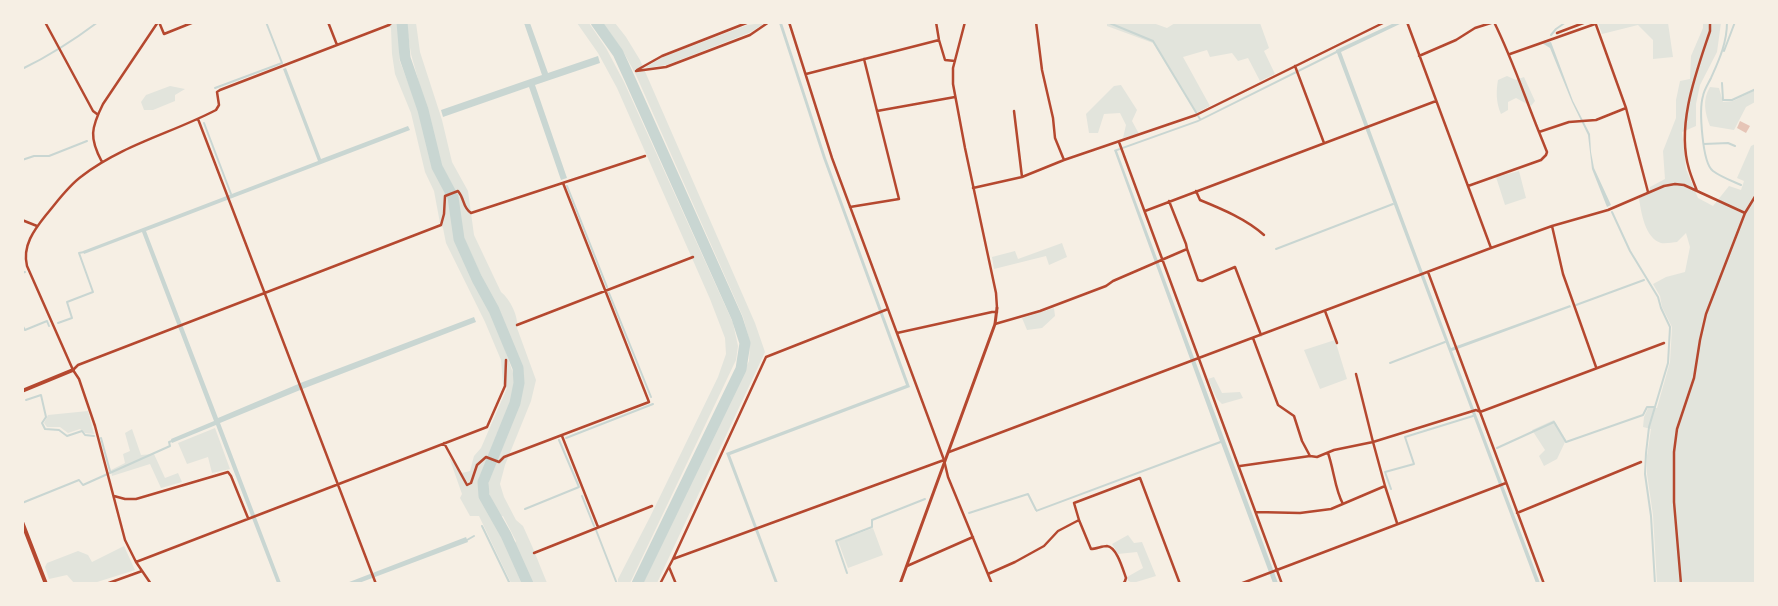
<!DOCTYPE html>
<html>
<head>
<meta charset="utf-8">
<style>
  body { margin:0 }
  #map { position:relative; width:1778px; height:606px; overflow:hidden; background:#f6efe4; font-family:"Asap Condensed",sans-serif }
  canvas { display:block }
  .frame { position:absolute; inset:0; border:24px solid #f6efe4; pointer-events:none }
</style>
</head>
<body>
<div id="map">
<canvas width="1778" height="606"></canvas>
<div class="frame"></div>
</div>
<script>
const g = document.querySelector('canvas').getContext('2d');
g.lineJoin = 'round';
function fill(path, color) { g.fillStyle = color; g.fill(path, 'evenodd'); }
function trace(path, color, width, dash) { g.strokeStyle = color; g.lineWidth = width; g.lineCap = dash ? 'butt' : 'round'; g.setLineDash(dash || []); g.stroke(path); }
const green = new Path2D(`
  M386,23H397L399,29V59L419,111L434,167L449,197L454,236L496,323L515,379V393L479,478L480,496L507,546L524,583H511L479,516H470L460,498L462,494L449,457L462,473L470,471L474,456L481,448L507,388L503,384L501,360L485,322L446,243L443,228L440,223L434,191L425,172L411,113L395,74L392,54L391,28Z
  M406,23H416L420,52L442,120L452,162L468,191L474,235L501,292C510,299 519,317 517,328L536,380L531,401L505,465L500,484L504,497L516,520L523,526L532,546L547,583H531L514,545L516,541L503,516L500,517C487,493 486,490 492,463H496L521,398L524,382L521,367L497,310L463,236L456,193L442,166L411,54Z
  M577,23H589L606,48L624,82L733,323L738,346L736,360L630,583H618V579L650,517L718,377L726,354L725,338L710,299L617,88L598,53Z
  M603,23H615L626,37L640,60L755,323L765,352L657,583H643L749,361L750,342L743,317L636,75L624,53Z
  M763,23L762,25L749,33L667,65L647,68L646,67L663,57L747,25Z
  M1107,23H1153L1167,28L1175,23H1260L1269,48L1264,51L1275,74L1260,81L1248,58L1238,61L1232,53L1210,57L1207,50L1183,57L1210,106L1196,113L1153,43L1107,26Z
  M1598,23H1668L1673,57L1653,59V40L1638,25L1602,34Z
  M1703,23H1721L1717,52L1700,85L1696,104V126L1682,132L1686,169L1698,198L1713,206L1729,186L1741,190L1744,181L1737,178L1751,146L1755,144V583H1657L1653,515L1647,474V456L1651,429L1643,427L1644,417L1648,408H1657L1670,362L1672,327L1662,307L1660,296L1653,284L1666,277L1685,272L1690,247L1686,233L1677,242C1673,242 1666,244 1661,243C1645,238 1641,212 1639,198L1650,193V187L1665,179L1663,151L1676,118V100L1680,81L1690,79L1691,56L1703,28Z
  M1507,76L1516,80L1524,77L1535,101L1531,106L1516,98L1508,102V110L1501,114C1496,103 1496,91 1498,80Z
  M1121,85L1137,110L1132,121L1139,134L1123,138L1126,125L1120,113L1104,114L1098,133H1089L1086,114L1114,86Z
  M170,86L185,89L175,95V101L153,110H144L141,102L146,95Z
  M1710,87L1719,88L1723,102L1733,101L1755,90V102L1746,107L1734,130L1710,126C1705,113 1702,100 1710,87Z
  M1519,171L1526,198L1505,205L1496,177Z
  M1062,243L1067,257L1049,265L1046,256L994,269L992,257L1015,251L1018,259Z
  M1054,308L1055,316L1042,328L1027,330L1022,318Z
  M1335,340L1347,379L1320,389L1304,350Z
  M1214,377L1222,393L1240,392L1243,398L1222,404L1217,399L1208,379Z
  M88,411L94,434L85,433L80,429L68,433L60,427H47L44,423L48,415Z
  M1554,420L1566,440L1557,459L1544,466L1539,456L1545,450L1532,430Z
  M215,428L230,469L212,473L208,457L187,464L178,443Z
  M132,429L141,455L154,454L165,478L178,473L182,482L161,488L150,464L112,476L111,470L125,463L123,454L130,451L125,433Z
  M873,528L883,555L848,568L838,541Z
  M1128,535L1134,543L1142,542L1156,576L1133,583L1128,581L1127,577L1143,568L1137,552L1118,554L1112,544Z
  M124,546L135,570L94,583H74L67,575L49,579L45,567L47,563L78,551L88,555L92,562Z`);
const water = new Path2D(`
  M524,23H530L548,73L598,56L600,63L535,85L567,178L561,180L529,87L443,117L441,110L542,75Z
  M779,23H782L826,158L910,387L730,455L778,583H775L726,453L906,385L823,158Z
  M1394,23H1402L1341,52L1451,348L1570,305L1571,307L1452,351L1540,583H1536L1337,53L1198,122L1117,151L1278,583H1273L1221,443L1036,512V510L1220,441L1114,150L1198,120L1336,51V50Z
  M1551,42L1573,101L1590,134L1591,152L1594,168L1611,205L1607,207L1592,169L1588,135L1572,102L1550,48L1542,43Z
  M286,68L321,159L408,126L410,130L146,231L218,418L303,382L474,317L476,322L305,388L220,423L281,583H277L216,425L172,443L171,439L214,421L142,232L84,254L83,251L318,161L283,69Z
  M466,537L468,542L359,583L344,584Z`);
const stream = new Path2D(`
  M1107,22L1153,41L1200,119
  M1727,22C1727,43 1719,60 1711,78C1708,84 1704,90 1703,96C1699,109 1702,163 1713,171C1721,177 1732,181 1741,185
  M1551,35L1556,29L1566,22
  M1724,51L1735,22
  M22,69C49,56 74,40 98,22
  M1722,83L1723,100H1732L1756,89
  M215,88L282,63L266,22
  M204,123L231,194
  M1704,144L1728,143L1735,146
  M22,160L34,156H49L87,141
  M567,186L607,287
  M1612,212L1630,251L1658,297L1661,308L1670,327L1668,363L1649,427L1646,453L1645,474L1651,516L1655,584
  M1276,249L1393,204
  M22,273L25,272
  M609,293L651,397
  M1576,305L1644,280
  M58,323L72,318L67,302L93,292L79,253L84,252
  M22,325L25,330L47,321L49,326
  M1390,363L1445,342
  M26,400L41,395L46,417L42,423L45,429L59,430L67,436L82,431L85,435L94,436
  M101,438L110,471
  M566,438L653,404
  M1497,448L1554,422L1566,442L1643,415L1647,407H1654
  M1391,489L1385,472L1414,464L1405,437L1473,416
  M582,496L594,526
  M22,503L79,480L83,485L170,446L169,442L172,441
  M525,509L579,487L559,440
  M969,513L1028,494L1036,510
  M482,526L510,584
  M596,530L617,584
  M467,540L474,536
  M847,573L836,541L872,527V520L925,499`);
const river = new Path2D(`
  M402,22L405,58L423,110L437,167L453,197L459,239L477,279L494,310L518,368L519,383L515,403L483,482L484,496L506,535L528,584
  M596,22L618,53L629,77L737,318L745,343L741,369L637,584`);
const building = new Path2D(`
  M1740,121L1750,126L1746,133L1737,128Z`);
const minor = new Path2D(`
  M45,22L93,111L97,114
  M159,22L164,34L194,22
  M328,22L337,45
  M789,22L832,158L944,460L948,477L992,584
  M936,22L939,40L945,60L955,61
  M965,22L953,68V84L965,148L996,293L997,308
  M1036,22L1042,70L1053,118L1055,138L1064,160
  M1407,22L1491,248
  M1494,22C1512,58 1524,95 1539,132
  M1595,22L1626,108L1648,192
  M1557,33L1586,22
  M1510,54L1595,24
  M1419,56L1456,40L1475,28L1494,22
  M1295,66L1324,143
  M637,70L662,56L749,22
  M636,71L666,67L750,35L769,22
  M806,74L939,40
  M877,111L955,97
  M1014,111L1022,177
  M198,119L376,584
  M1119,142L1282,584
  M102,162C89,138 91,128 103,104L158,22
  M1468,186L1541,160L1546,155L1547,152L1539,132L1569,122L1596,120L1626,108
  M973,188L1022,177L1064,160L1196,115L1385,22
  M1196,191L1200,200C1222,209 1246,219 1264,235
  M1697,191C1694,183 1691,176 1689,169C1676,125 1696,73 1710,31V22
  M1169,201L1186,244L1187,249
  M850,207L899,199L864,59
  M1145,211L1436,101
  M22,220L37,226
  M1552,226L1563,274L1596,367
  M1428,272L1544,584
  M1325,311L1337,343
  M995,324L1040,311L1106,286L1113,281L1187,249L1198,280L1202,281L1235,267L1261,335
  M517,325L693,257
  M897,333L992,312H997
  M1253,338L1278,405L1294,416L1302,441L1310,456
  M73,370L78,365L441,225L444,214L445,196L458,191C465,199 462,207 471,213L645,156
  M562,436L598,527
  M444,443L467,485L471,483L477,465L486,457L499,462L504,457L649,402L563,183
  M949,452L1491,248L1552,226L1608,210L1664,186L1675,184L1684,185L1745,213
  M1328,453C1334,470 1335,490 1343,504
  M1240,466L1310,456L1317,457L1334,450L1373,442L1356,374
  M1385,486L1373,442L1476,410L1480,412L1664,343
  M114,496L125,499H136L228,472L231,476L248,518
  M1256,512L1300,513L1331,509L1385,486L1397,523
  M1517,513L1641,462
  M1079,520L1074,503L1140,478L1180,584
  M534,553L652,506
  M673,559L944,460
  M136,562L487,427L505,386L506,360
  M907,566L973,537
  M669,567L676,584
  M988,574L1015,562L1044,546L1058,531L1079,520L1091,549C1096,549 1102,546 1107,546C1117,547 1123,570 1126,578L1125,581L1123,584
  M106,584L142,571
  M151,584L136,562L125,540L95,426L79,379L73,370L27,266C22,246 34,230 46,215C57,202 68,186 82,176C122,145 172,133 216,110L219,105L217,92L220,90L389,25L392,22
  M660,584L673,559L766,357L888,309
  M1240,584L1506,483
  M1681,584L1674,502V452L1677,429L1694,378L1700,340L1706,314L1745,213L1756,195`);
const tertiary = new Path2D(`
  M900,584L995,324L997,308`);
const secondary = new Path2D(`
  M22,391L73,370
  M22,522L46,584`);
fill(green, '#e2e4dc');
fill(water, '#c9d6d2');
trace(stream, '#c9d6d2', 2);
trace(river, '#c9d6d2', 11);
fill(building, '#e6c5b7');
trace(minor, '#b5482f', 2.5);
trace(tertiary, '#b5482f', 3);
trace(secondary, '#b5482f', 4);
</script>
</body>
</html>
